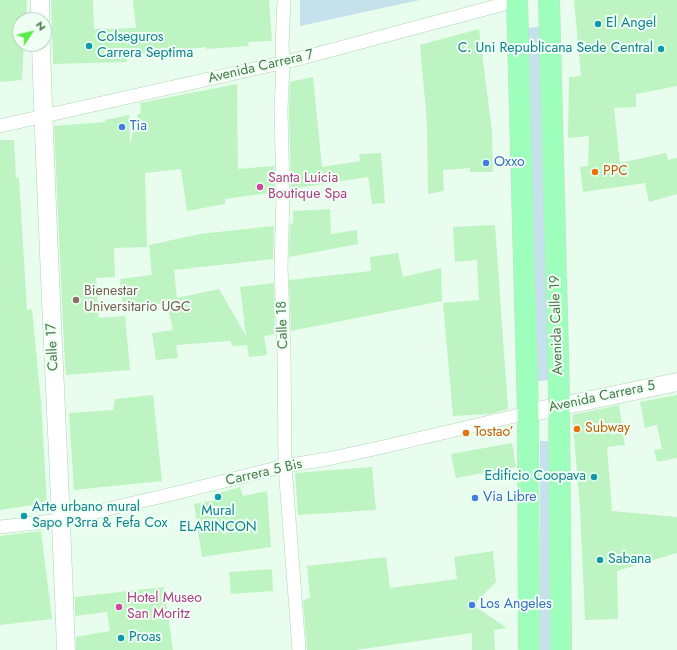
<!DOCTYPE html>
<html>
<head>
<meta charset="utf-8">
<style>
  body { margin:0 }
  #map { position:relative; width:677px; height:650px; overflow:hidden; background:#e8fdee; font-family:Jost,sans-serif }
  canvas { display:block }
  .north { position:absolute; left:12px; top:12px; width:40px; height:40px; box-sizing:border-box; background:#effff4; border:1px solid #adc9b0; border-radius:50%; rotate:55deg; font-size:11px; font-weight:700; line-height:16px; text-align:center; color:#4a794b }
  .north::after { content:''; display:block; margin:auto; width:14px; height:18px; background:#59ec48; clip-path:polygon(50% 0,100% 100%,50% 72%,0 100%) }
</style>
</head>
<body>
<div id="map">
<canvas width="677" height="650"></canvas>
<div class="north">N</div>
</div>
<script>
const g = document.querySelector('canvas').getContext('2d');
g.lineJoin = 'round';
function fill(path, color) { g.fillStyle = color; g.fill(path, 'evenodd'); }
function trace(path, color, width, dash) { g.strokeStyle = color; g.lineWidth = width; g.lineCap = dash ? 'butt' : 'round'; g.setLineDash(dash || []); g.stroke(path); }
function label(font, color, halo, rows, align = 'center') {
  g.font = font + ' Jost,sans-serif'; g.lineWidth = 4; g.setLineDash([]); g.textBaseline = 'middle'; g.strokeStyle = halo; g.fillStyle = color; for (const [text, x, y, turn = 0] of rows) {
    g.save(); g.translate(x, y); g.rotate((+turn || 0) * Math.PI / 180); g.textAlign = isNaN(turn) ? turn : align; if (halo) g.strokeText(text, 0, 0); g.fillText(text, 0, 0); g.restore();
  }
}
const green = new Path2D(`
  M300,0H420L300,26Z
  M539,27L552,380L538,381L526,28Z
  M540,441H554V650H540Z`);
const building = new Path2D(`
  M0,0H27L26,20H20V44H24L22,80L0,82Z
  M51,0H93L94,29L136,28L133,0H269L272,41L248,42L249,46L206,49V47L126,55L127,62L53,64Z
  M574,0H677V86L636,94V107L614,108L620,163L666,153L668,160L677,158V194L649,202L645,183L583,192L580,167L588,166L589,136L568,138L569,77L581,76Z
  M479,29L492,132L493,172H470V168L443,170L444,191L428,194L427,123L420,45Z
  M313,77L322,167L360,161L359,154L381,153L385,203L372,204L368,177L291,189L289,110L290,82Z
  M237,84L238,169L274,166L275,192L225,199V204L187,211L181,169L145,173L147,247L114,248L115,277L96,278L99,318L125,316L130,370L66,375L64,347L54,126L105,122V120L129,115L130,144L138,114L141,113L140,103Z
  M0,140H14L16,178H19L27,310L32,309L41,402L47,503L0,510Z
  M330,209L331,234L357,230L358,244L289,257L290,224L293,223V211Z
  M495,225L508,409L490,414L453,416L443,303L479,300L477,260L455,262L453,227Z
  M274,226L273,259L174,270L177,298L219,289L246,336L240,287L274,283L275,334L264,336L267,355L249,357L247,345L233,346L230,341L176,345L178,358L156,360L152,333L173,330L167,303L123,308L120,279L152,275L149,245L200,234Z
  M398,253L403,277L441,268L442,301L291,331L289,280L371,271L370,257Z
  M153,395L162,481L74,490L69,413L113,410L115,399Z
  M677,395V458L657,462L654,450L662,449L657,425L645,428L640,402Z
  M619,405L625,445L607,447L612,511L677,517V553L617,571L618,619L585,620L580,507L572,415Z
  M512,443L516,467L456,478L451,454Z
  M372,467L376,510L298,515L295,473Z
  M240,487L243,496L267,491L271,547L202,557L194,504L216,500L215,494Z
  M41,531L52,619L0,625V536Z
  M493,551L496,582L473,605L507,628L494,630L495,650H472V633L356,650H307L303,601L310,597L307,566L386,557L390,588L457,579L454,557Z
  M272,569L273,591L231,594L229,572Z
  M164,587L173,650H76V637L110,631L107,612L75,616V597Z`);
const street = new Path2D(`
  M284,0L282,45L283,63L281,110L283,196L281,266L284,353L285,466L299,650
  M0,126L298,59L519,0
  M0,527L61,520L185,491L285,466L327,459L374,449L528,413`);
const secondary = new Path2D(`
  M40,0V20
  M41,44C47,246 59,448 66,650
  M528,413L677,382`);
const primary = new Path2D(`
  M517,0L528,413L529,650
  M549,0L559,395L561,650`);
const markers = [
  [598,24,4,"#0f9aa8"],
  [89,46,4,"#0f9aa8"],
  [661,49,4,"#0f9aa8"],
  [122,127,4,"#3f7fe0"],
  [486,163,4,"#3f7fe0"],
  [595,172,4,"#e8710a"],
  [260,187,4,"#d1479c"],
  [76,300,4,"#8d6e63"],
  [577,429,4,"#e8710a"],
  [466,433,4,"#e8710a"],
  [594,477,4,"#0f9aa8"],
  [218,497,4,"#0f9aa8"],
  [475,498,4,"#3f7fe0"],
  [24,516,4,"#0f9aa8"],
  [600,560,4,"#0f9aa8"],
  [472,605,4,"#3f7fe0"],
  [119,607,4,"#d1479c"],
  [121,638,4,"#0f9aa8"]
];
const cultureNames = [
  ["El Angel",606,24],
  ["Colseguros",97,38],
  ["Carrera Septima",97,54],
  ["C. Uni Republicana Sede Central",653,49,"right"],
  ["Edificio Coopava",586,477,"right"],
  ["Arte urbano mural",32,508],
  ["Sapo P3rra & Fefa Cox",32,524],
  ["Mural",218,512,"center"],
  ["ELARINCON",218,528,"center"],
  ["Sabana",608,560],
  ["Proas",129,638]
];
const streetNames = [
  ["Avenida Carrera 7",261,67,-13],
  ["Calle 18",283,325,-92],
  ["Avenida Calle 19",557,325,-92],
  ["Calle 17",53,347,-93],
  ["Avenida Carrera 5",602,397,-12],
  ["Carrera 5 Bis",264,473,-13]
];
const shopNames = [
  ["Tia",130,127],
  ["Oxxo",494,163],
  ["Via Libre",483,498],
  ["Los Angeles",480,605]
];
const foodNames = [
  ["PPC",603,172],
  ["Subway",585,429],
  ["Tostao’",474,433]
];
const hotelNames = [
  ["Santa Luicia",268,179],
  ["Boutique Spa",268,195],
  ["Hotel Museo",127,599],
  ["San Moritz",127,615]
];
const educationNames = [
  ["Bienestar",84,292],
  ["Universitario UGC",84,308]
];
fill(green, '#c5e2ec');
fill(building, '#bef4c2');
trace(street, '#b2d5b6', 14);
trace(secondary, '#acd6b2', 19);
trace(primary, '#ccd9cd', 22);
trace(street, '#fff', 13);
trace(secondary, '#fff', 18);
trace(primary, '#9efebb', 21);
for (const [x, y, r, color] of markers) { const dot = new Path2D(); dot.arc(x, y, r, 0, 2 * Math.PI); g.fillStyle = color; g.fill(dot); trace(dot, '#effff4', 1.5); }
label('14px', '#0d838f', '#effff4', cultureNames, 'left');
label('14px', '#4a794b', '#effff4', streetNames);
label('14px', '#366cbe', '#effff4', shopNames, 'left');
label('14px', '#c56008', '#effff4', foodNames, 'left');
label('14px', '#b23c85', '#effff4', hotelNames, 'left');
label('14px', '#785e54', '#effff4', educationNames, 'left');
</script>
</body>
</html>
